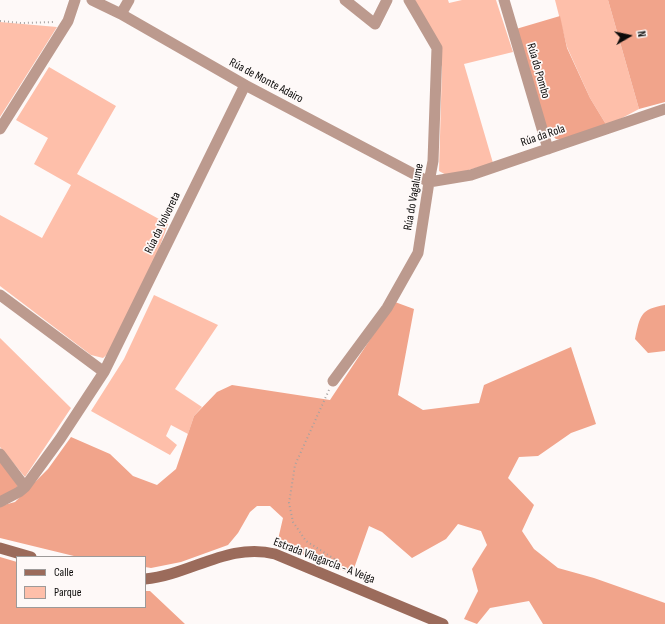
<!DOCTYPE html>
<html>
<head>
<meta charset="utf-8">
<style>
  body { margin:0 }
  #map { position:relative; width:665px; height:624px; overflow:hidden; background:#fef9f8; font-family:"Sofia Sans Condensed",sans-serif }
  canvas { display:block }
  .legend { position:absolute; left:16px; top:556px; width:130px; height:52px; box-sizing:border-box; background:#fef9f8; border:1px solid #9d9a99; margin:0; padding:5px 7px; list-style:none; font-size:12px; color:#0c0b0a }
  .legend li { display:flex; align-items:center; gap:8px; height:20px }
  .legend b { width:20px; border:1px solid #9d9a99 }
  .north { position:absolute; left:609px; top:16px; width:40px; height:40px; -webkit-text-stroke:3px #fef9f8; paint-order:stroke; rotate:81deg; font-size:11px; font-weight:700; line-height:16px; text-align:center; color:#0c0b0a }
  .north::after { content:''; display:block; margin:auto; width:14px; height:18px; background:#0c0b0a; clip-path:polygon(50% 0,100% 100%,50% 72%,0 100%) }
</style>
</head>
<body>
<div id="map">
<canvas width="665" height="624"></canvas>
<ul class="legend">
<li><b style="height:5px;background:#9b6b5b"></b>Calle</li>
<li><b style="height:11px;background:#febfaa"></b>Parque</li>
</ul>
<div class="north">N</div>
</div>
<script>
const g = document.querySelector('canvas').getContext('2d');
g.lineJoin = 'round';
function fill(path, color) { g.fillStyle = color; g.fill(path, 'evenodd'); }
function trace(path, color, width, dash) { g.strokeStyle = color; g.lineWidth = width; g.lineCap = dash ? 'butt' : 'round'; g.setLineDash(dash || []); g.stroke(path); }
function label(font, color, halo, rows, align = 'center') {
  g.font = font + ' "Sofia Sans Condensed",sans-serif'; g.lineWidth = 3.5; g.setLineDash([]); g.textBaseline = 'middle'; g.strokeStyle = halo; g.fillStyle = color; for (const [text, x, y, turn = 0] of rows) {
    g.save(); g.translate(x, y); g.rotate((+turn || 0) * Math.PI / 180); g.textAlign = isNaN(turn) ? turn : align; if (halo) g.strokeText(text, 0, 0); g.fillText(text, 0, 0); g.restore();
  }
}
const green = new Path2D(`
  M415,0H448L449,3L462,0H496L513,52L464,64L493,163L448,176L439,171L442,67Z
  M555,0H608L639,109L607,126L590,98L567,47Z
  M0,22L57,27L0,117Z
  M49,67L116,106L77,174L168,224L157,254L110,352L103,358L91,355L0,286V215L42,238L71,185L34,164L48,138L16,120Z
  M154,295L218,325L175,389L202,407L194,416L188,434L171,425L166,436L177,445L170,455L91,411L124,359Z
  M0,338L71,408L25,477L0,447Z`);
const forest = new Path2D(`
  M608,0H665V102L639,109Z
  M560,16L567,48L590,98L607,126L564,140L556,139L545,128L516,29Z
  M395,302L414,309L398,395L423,410L479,403L484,385L571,347L596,424L571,433L538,456L519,457L508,478L534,505L522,531L534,549L558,568L594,578L665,603V624H543L529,601L490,608L477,624L464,619L478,591L472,569L487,545L481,531L458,524L446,539L412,558L382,532L369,526L352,574L277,544L283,518L270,506H257L250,512L238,533L228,545L181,562L151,568L145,567V557H78L0,538V506L15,502L48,469L71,437L110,454L133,476L157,485L176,469L194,416L217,392L232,385L330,400Z
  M665,305V351L648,353L635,339C640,316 640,309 665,305Z
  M0,461L18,486L12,492L0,497Z
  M0,557L17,562V607H145V591H150L185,624H0Z`);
const path = new Path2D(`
  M0,21L21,23L55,22
  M329,390L295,465L289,503L293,522L306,541L336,560L340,568`);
const minor = new Path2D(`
  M92,0L121,14L245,85L429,182L471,175L665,109
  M345,0L375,24L387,0
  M504,0L548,149
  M121,14L129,0
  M0,129L68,21L75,0
  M0,295L104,372
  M333,381L387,308L418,253L429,182L433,161L437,48L409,0
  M0,454L25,487
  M0,502L19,492L25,487L60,439L104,372L245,85`);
const secondary = new Path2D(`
  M0,548L31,557
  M145,579C190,575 229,542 275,554L443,624`);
const streetNames = [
  ["Rúa do Pombo",538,71,74],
  ["Rúa de Monte Adairo",266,81,28],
  ["Rúa da Rola",543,136,-19],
  ["Rúa do Vagalume",414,197,-80],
  ["Rúa da Volvoreta",163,223,-64],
  ["Estrada Vilagarcía - A Veiga",324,561,21]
];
fill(green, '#febfaa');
fill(forest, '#f1a48b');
trace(path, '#a5a2a1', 2, [1, 3]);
trace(minor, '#bc9a8e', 11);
trace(secondary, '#9b6b5b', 11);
label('12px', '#0c0b0a', '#fef9f8', streetNames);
</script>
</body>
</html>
